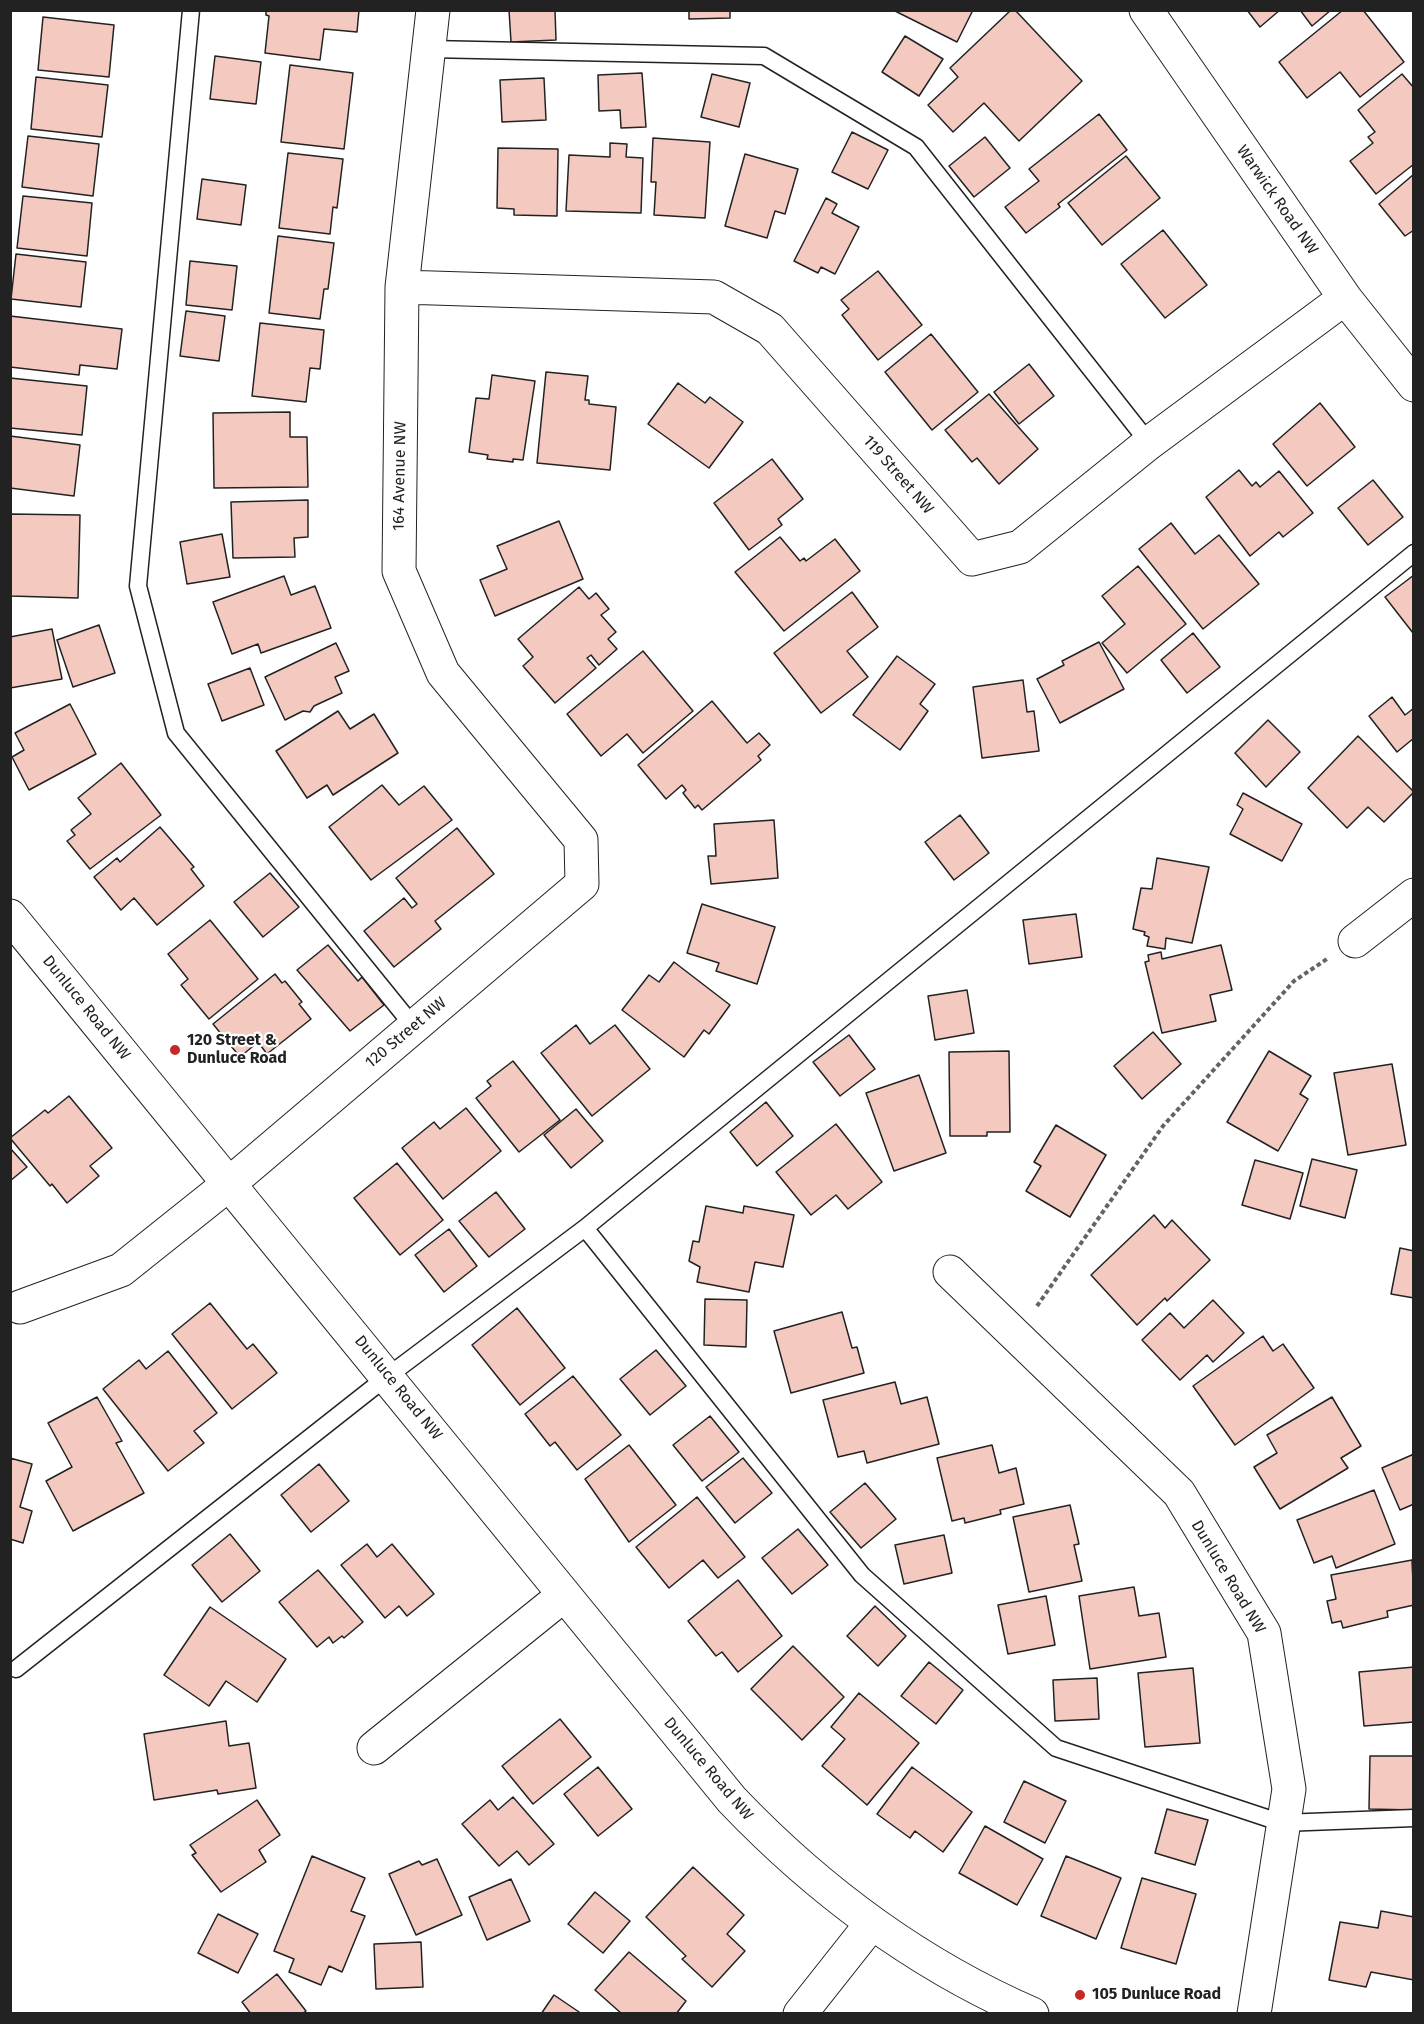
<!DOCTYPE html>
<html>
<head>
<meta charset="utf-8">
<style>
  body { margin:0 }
  #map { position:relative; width:1424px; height:2024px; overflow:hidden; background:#fff; font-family:"Fira Sans",sans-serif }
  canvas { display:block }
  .frame { position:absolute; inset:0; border:12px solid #222; pointer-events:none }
</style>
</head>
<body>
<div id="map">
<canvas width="1424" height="2024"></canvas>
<div class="frame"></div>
</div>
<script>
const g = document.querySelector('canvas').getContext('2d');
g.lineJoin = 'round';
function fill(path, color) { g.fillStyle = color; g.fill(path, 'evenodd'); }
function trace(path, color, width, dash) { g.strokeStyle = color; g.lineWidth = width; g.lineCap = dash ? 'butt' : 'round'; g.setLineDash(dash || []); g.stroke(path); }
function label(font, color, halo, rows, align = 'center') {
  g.font = font + ' "Fira Sans",sans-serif'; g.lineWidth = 4.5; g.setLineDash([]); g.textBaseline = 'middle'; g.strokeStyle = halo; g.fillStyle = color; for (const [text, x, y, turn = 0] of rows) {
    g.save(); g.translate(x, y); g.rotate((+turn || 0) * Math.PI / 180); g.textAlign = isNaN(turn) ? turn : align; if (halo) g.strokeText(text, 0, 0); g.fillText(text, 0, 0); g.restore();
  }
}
const building = new Path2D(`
  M266,10H359L357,32L324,29L320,60L265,53L269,16L266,15Z
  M509,10H555L556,40L511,42Z
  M689,10H730V18L689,19Z
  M893,10H973L957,42Z
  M1011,10H1015L1082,81L1019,141L984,103L953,132L928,105L958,77L950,68Z
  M1247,10H1280L1260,27Z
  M1300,10H1331L1312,26Z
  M1343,10H1363L1404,62L1360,97L1340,72L1307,98L1279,62Z
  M43,17L114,25L109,77L38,70Z
  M905,36L943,59L919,96L882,72Z
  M215,56L261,62L256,104L210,99Z
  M290,65L353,73L344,149L281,142Z
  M642,73L646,127L621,128L620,110L599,111L598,75Z
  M712,74L750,83L739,127L701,117Z
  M1402,74L1414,88V164L1376,194L1350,161L1373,143L1368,137L1375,132L1358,110Z
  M36,77L108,85L102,137L31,129Z
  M544,78L546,120L502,122L500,80Z
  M1099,114L1127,150L1058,204L1060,207L1026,233L1005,207L1039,181L1029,169Z
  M852,132L888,150L868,189L832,172Z
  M28,136L99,144L93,196L22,187Z
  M985,137L1010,168L974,197L949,166Z
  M653,138L710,142L705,218L654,215L656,182H651Z
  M610,143L627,144L626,157L643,158L641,213L566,211L569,155L610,157Z
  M498,148L558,149L557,216L514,215V209L497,208Z
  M288,153L343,159L337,208L333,207L330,234L279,228Z
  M745,154L798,169L785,214L775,211L767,238L725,226Z
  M1126,156L1160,198L1102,245L1068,203Z
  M1414,174V230L1405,236L1379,204Z
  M202,179L246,185L241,225L197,219Z
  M23,196L92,203L87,256L17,248Z
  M826,198L837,204L832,213L859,227L835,274L821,267L818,273L794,261Z
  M1163,230L1207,285L1165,318L1121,264Z
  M278,236L334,243L328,289H324L320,319L269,313Z
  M16,254L86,262L81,307L11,299Z
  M190,261L237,266L232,310L186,305Z
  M878,271L922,325L878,360L842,315L849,309L841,300Z
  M186,311L225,316L219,361L180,356Z
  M10,316L122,329L117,369L80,365L79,375L10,367Z
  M260,323L324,330L320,369L310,368L306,402L252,396Z
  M931,334L978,392L932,430L885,372Z
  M1029,364L1054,396L1019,424L994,392Z
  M546,372L588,376L585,400H589V404L616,407L610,470L537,463Z
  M492,375L535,381L523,460L513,459V462L487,459L488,455L469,452L476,398L489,399Z
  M10,378L87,386L82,435L10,428Z
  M678,383L705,403L710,397L743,422L709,468L648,424Z
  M989,394L1038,449L999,484L977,458L972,462L945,430Z
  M1320,403L1355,447L1307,486L1273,444Z
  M290,412V437H307L308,487L214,488L213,413Z
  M10,436L80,445L74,496L10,488Z
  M772,459L803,499L778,519L782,525L749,550L714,503Z
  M1239,470L1252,486L1256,482L1260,487L1279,471L1313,513L1283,537L1279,532L1250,556L1206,497Z
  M1373,480L1403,517L1368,545L1338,508Z
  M308,500V537L294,538L295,557L233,558L231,502Z
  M10,514L80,515L78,598L10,596Z
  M559,521L583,579L495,616L480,580L507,569L497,546Z
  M1171,523L1195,554L1219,535L1259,584L1203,629L1139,549Z
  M222,534L230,577L187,584L180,542Z
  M780,537L800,561L804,558L806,561L835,539L860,571L784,631L735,572Z
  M1138,566L1186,624L1127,673L1102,643L1125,624L1102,596Z
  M1414,575V632L1413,633L1385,597Z
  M284,576L291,595L315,586L331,628L261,653L258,644L232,654L213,602Z
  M579,587L589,599L596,593L609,609L601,615L616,632L608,639L617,649L599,665L591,655L587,658L596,668L555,703L523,666L533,657L518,639Z
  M852,592L878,627L847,651L868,677L821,713L774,653Z
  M99,625L115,673L73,687L57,640Z
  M52,629L62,679L10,688V637Z
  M1193,633L1220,667L1187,693L1161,660Z
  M1099,642L1124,689L1060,723L1037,679L1064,665L1062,661Z
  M336,643L349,671L335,677L342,693L314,706L310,712L303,711L285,720L265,677Z
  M643,651L693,711L643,753L627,734L601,756L567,714Z
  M897,656L935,684L920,704L928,711L900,750L853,715Z
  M250,668L264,705L222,721L208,684Z
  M1023,680L1027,712L1034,711L1039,751L982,758L973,687Z
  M1392,697L1405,715L1414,708V738L1397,752L1369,716Z
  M712,701L747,743L759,733L770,745L758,756L761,760L702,810L698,805L695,808L683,793L686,790L682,785L666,799L638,765Z
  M70,704L96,754L29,790L12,757L24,750L15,733Z
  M338,711L350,729L374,714L398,753L333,795L327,785L307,798L276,751Z
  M1268,720L1300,752L1266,787L1235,753Z
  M1358,736L1414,792L1384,822L1368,807L1347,828L1308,788Z
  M121,763L161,815L90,869L67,841L75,835L71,830L91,814L78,798Z
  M382,785L399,805L424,786L452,820L371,880L329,827Z
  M1243,793L1302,824L1282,861L1230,834L1243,809L1237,805Z
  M960,815L989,853L954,880L925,842Z
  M774,820L778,878L711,884L708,856H716L714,824Z
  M160,827L194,867L191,869L204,886L157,925L134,898L121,910L94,877L117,858L120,862Z
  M457,828L494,874L435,921L441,929L394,967L364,931L404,898L412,908L417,904L396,878Z
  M1157,858L1209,867L1192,943L1166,938L1165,949L1147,946L1149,937L1144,935L1145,932L1133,929L1141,888L1152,889Z
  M270,873L299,907L263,937L234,902Z
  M702,904L775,927L757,984L716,971L719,963L687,953Z
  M1076,914L1082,957L1029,964L1023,920Z
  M210,920L258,979L209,1019L181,985L188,979L168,954Z
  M328,945L358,981L362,977L384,1005L350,1031L297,970Z
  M1221,945L1232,990L1210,995L1216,1021L1162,1033L1145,962L1149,961L1148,955L1161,952L1162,959Z
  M674,962L730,1005L709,1034L704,1030L684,1057L622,1010L649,975L659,982Z
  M275,974L282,983L285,981L302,1002L299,1004L311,1019L267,1054L258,1042L240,1057L213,1024Z
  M967,990L974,1033L935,1040L928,996Z
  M576,1025L590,1044L615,1025L650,1069L592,1116L541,1053Z
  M1153,1032L1181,1064L1142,1099L1114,1066Z
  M849,1035L875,1069L840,1096L813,1062Z
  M1009,1051L1010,1132H987V1136H950L949,1052Z
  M1269,1051L1311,1076L1300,1094L1308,1099L1278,1151L1227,1122Z
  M513,1061L560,1120L519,1152L476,1098L491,1086L487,1081Z
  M1392,1064L1406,1145L1348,1155L1334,1073Z
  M919,1075L946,1153L894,1171L866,1093Z
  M69,1096L112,1148L90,1166L99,1176L67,1203L52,1184L50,1186L10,1138L45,1110L48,1113Z
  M766,1102L793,1136L757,1166L730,1132Z
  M466,1108L501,1151L443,1199L402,1148L434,1122L440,1129Z
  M576,1109L603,1141L571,1168L544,1135Z
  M836,1124L882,1182L848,1209L836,1195L811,1215L776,1172Z
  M1056,1125L1106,1155L1070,1217L1026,1191L1041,1166L1034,1162Z
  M10,1148L27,1167L10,1181Z
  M1312,1159L1357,1170L1345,1218L1300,1206Z
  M1255,1160L1303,1173L1290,1219L1242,1205Z
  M397,1163L443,1220L400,1255L354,1198Z
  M496,1192L525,1229L489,1257L459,1221Z
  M706,1206L743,1213L744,1206L794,1215L783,1267L755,1262L749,1292L697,1282L700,1267L689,1261L693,1241L699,1242Z
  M1154,1215L1165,1228L1172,1220L1210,1260L1167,1301L1165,1298L1137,1325L1091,1275Z
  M449,1229L477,1266L444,1292L415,1255Z
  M1400,1248L1414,1251V1298L1391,1294Z
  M705,1299L747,1300L746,1347L704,1345Z
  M1213,1300L1244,1333L1213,1362L1207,1355L1180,1380L1142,1340L1170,1313L1184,1328Z
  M210,1303L247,1349L253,1344L277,1373L232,1409L172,1334Z
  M517,1308L565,1368L520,1405L472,1345Z
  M842,1312L852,1348L857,1347L864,1373L791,1393L774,1331Z
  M1263,1336L1273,1351L1283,1344L1314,1388L1235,1445L1193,1386Z
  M656,1350L686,1386L650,1415L620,1379Z
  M168,1351L217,1413L194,1431L204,1443L168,1471L103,1389L139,1360L146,1369Z
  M573,1376L621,1435L577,1470L555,1442L550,1446L525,1414Z
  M895,1382L901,1404L927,1397L939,1444L867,1463L864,1451L838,1457L823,1400Z
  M97,1397L122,1441L116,1443L144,1493L73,1531L46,1481L72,1467L48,1423Z
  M1332,1397L1361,1446L1341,1458L1348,1468L1280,1509L1254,1467L1277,1453L1267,1435Z
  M710,1416L739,1452L702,1481L673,1445Z
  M629,1445L676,1505L629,1542L585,1479Z
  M992,1445L999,1473L1016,1468L1024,1504L1000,1510L1001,1514L965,1523L964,1518L952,1521L937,1458Z
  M1414,1454V1504L1400,1510L1382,1468Z
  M10,1458L32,1464L20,1507L32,1511L23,1543L10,1539Z
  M743,1458L772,1493L735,1523L706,1487Z
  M319,1464L349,1501L311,1532L281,1495Z
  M865,1483L896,1519L861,1548L830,1512Z
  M1374,1490L1395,1544L1336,1568L1332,1556L1314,1563L1297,1520Z
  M697,1497L745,1557L718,1578L703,1560L669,1588L636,1547Z
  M1070,1505L1079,1544L1074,1545L1082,1581L1029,1592L1013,1517Z
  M798,1529L828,1565L792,1594L762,1558Z
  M230,1534L260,1571L222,1602L192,1565Z
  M944,1535L952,1573L904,1584L895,1545Z
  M367,1544L377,1557L392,1544L434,1594L407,1616L399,1606L385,1618L341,1565Z
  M1412,1560L1414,1605L1387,1611L1388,1617L1343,1628L1341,1621L1332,1623L1327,1601L1336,1599L1331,1575Z
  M318,1570L363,1622L344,1638L342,1636L333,1643L329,1637L317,1647L279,1602Z
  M738,1580L782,1636L738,1672L722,1652L716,1656L688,1621Z
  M1134,1587L1139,1616L1159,1613L1166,1657L1090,1669L1079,1596Z
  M1046,1596L1055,1645L1008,1654L998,1605Z
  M875,1606L906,1636L878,1666L847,1636Z
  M210,1607L286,1659L257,1702L226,1681L209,1706L164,1675Z
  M793,1646L844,1697L802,1740L751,1689Z
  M929,1662L963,1690L936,1724L901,1696Z
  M1414,1667V1722L1364,1726L1359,1672Z
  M1193,1668L1200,1743L1145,1747L1138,1673Z
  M1097,1678L1099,1719L1055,1721L1053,1680Z
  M859,1693L919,1743L867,1805L822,1766L845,1739L831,1727Z
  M560,1719L591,1757L533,1804L502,1766Z
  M226,1721L229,1746L249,1743L256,1788L218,1794L217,1790L154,1800L144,1734Z
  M1370,1756H1414V1810L1369,1809Z
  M598,1767L632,1809L598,1836L564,1794Z
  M912,1767L972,1812L943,1852L915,1831L910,1838L877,1814Z
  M1024,1781L1066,1801L1045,1843L1004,1822Z
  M513,1797L554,1844L529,1865L517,1851L499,1866L462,1824L490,1800L498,1810Z
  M257,1800L280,1835L259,1850L266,1862L221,1892L192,1855L196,1853L190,1845Z
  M1167,1809L1208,1820L1195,1865L1155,1853Z
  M985,1826L1043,1859L1017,1905L959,1873Z
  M312,1856L365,1878L351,1911L365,1916L342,1972L329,1966L321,1985L289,1972L294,1959L274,1951Z
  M1066,1856L1121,1878L1096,1939L1041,1916Z
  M437,1859L462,1915L416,1935L389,1874L419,1861L422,1865Z
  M693,1867L744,1915L727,1934L745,1951L712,1987L682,1959L686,1956L646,1917Z
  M1142,1878L1196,1894L1176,1964L1121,1948Z
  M511,1879L530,1921L487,1940L469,1897Z
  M595,1892L630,1921L603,1953L568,1924Z
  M1381,1911L1414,1917V1980L1371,1972L1366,1987L1329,1980L1340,1922L1378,1928Z
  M218,1914L258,1934L238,1973L198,1953Z
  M421,1942L423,1987L376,1989L374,1944Z
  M629,1952L686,2001L676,2014H622L595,1990Z
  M277,1974L306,2011L302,2014H251L242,2002Z
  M554,1995L582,2014H541Z`);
const path = new Path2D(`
  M1037,1306L1163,1126L1294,981L1327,959`);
const lane = new Path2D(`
  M191,10L138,586L176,733L414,1027
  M429,49L764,56L916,147L1149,443
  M585,1228L862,1575L1056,1748L1282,1823L1414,1818
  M16,1669L388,1376L585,1228L1414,553`);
const street = new Path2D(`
  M1146,10L1345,298L1414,385
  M402,287L714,297L770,329L972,559L1020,547L1149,443L1345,298
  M1355,941L1414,895
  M950,1272L1179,1493L1264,1633L1289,1789L1254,2014
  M20,1307L121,1270L230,1183L582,884L581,840L443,673L399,571L402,287L433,10
  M374,1748L564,1595
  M800,2014L872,1923`);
const secondary = new Path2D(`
  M10,916L732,1800C818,1890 917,1964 1032,2014`);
const markers = [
  [175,1050,6,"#c62828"],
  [1080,1995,6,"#c62828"]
];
const streetNames = [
  ["Warwick Road NW",1277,200,55],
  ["119 Street NW",898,475,49],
  ["164 Avenue NW",400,476,-89],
  ["Dunluce Road NW",86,1008,51],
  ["120 Street NW",406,1033,-40],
  ["Dunluce Road NW",398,1388,51],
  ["Dunluce Road NW",1228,1577,59],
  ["Dunluce Road NW",708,1769,50]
];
const poiNames = [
  ["120 Street &",187,1041],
  ["Dunluce Road",187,1059],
  ["105 Dunluce Road",1092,1995]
];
fill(building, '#f3c9c0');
trace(building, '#222', 1.5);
trace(lane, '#222', 19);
trace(street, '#222', 35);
trace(secondary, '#222', 35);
trace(path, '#646464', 4, [4.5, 3]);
trace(lane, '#fff', 16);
trace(street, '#fff', 33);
trace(secondary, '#fff', 33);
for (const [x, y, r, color] of markers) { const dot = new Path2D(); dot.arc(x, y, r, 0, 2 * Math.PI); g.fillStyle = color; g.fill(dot); trace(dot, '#fff', 2); }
label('16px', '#222', '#fff', streetNames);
label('bold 16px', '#222', '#fff', poiNames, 'left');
</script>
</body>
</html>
